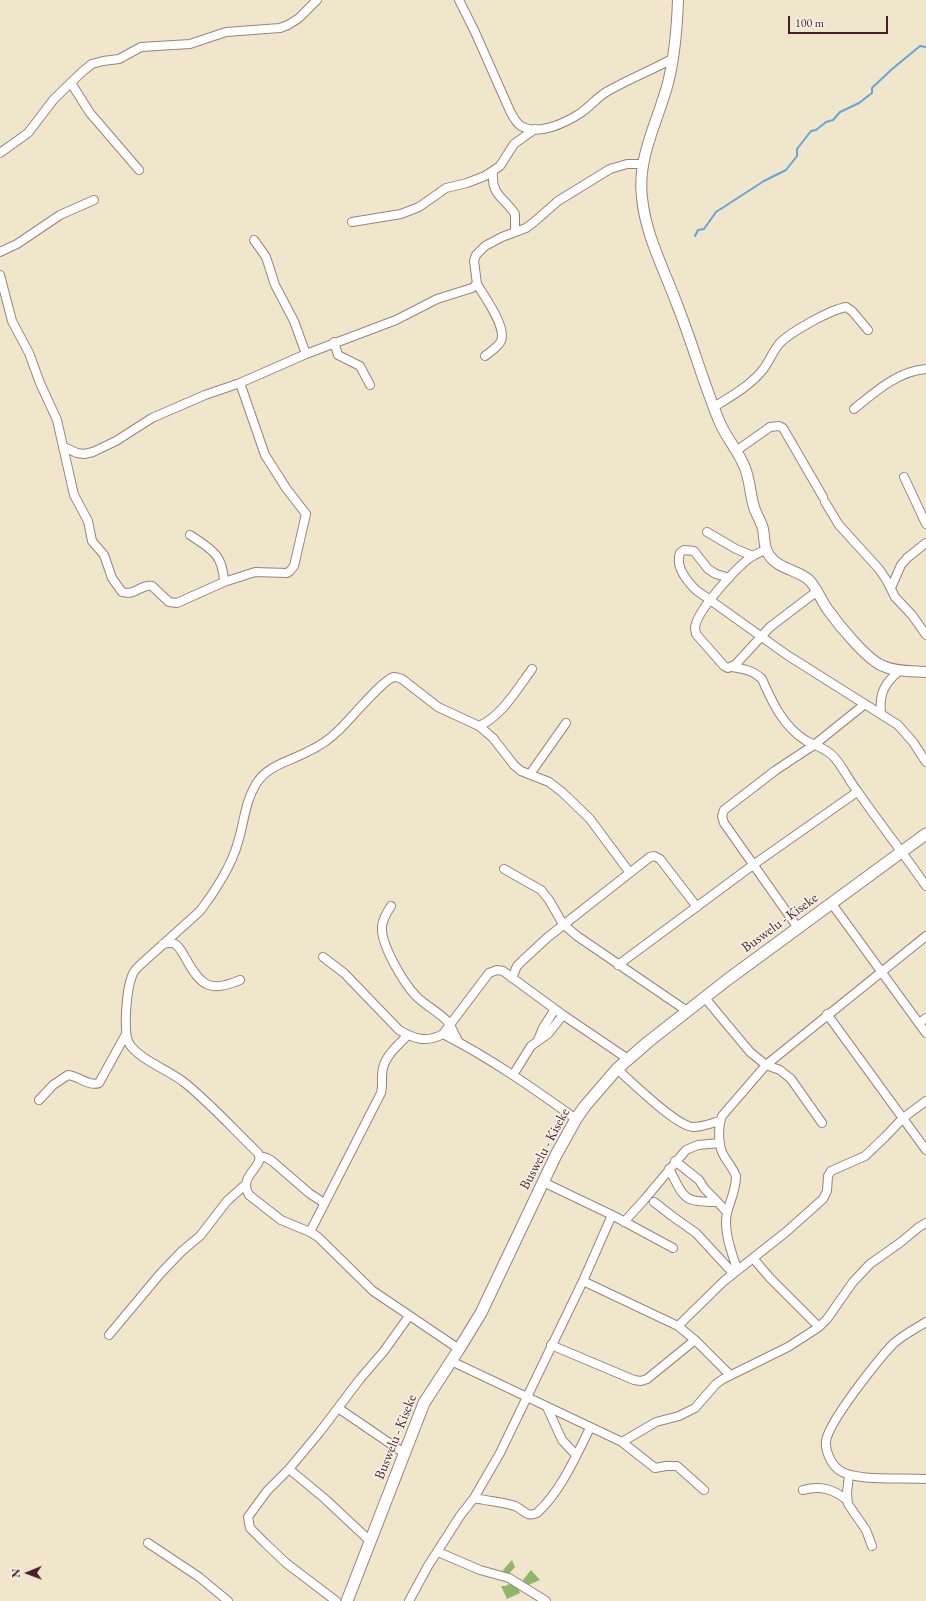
<!DOCTYPE html>
<html>
<head>
<meta charset="utf-8">
<style>
  body { margin:0 }
  #map { position:relative; width:926px; height:1601px; overflow:hidden; background:#f0e6cc; font-family:"EB Garamond",serif }
  canvas { display:block }
  .north { position:absolute; left:8px; top:1553px; width:40px; height:40px; -webkit-text-stroke:3px #f7f3e8; paint-order:stroke; rotate:269deg; font-size:11px; font-weight:700; line-height:16px; text-align:center; color:#4a1f2b }
  .north::after { content:''; display:block; margin:auto; width:14px; height:18px; background:#4a1f2b; clip-path:polygon(50% 0,100% 100%,50% 72%,0 100%) }
  .scale { position:absolute; left:788px; top:16px; width:100px; height:18px; box-sizing:border-box; border:2px solid #4a1f2b; border-top:0; padding-left:5px; font-size:12px; line-height:14px; white-space:nowrap; color:#4a1f2b; -webkit-text-stroke:3px #f7f3e8; paint-order:stroke }
</style>
</head>
<body>
<div id="map">
<canvas width="926" height="1601"></canvas>
<div class="north">N</div>
<div class="scale">100 m</div>
</div>
<script>
const g = document.querySelector('canvas').getContext('2d');
g.lineJoin = 'round';
function fill(path, color) { g.fillStyle = color; g.fill(path, 'evenodd'); }
function trace(path, color, width, dash) { g.strokeStyle = color; g.lineWidth = width; g.lineCap = dash ? 'butt' : 'round'; g.setLineDash(dash || []); g.stroke(path); }
function label(font, color, halo, rows, align = 'center') {
  g.font = font + ' "EB Garamond",serif'; g.lineWidth = 3; g.setLineDash([]); g.textBaseline = 'middle'; g.strokeStyle = halo; g.fillStyle = color; for (const [text, x, y, turn = 0] of rows) {
    g.save(); g.translate(x, y); g.rotate((+turn || 0) * Math.PI / 180); g.textAlign = isNaN(turn) ? turn : align; if (halo) g.strokeText(text, 0, 0); g.fillText(text, 0, 0); g.restore();
  }
}
const forest = new Path2D(`
  M512,1560L515,1567L507,1576L503,1570Z
  M531,1570L540,1580L526,1586L523,1580Z
  M516,1581L520,1593L507,1599L501,1586H505Z`);
const stream = new Path2D(`
  M695,236L698,230L704,229L716,212L764,181L786,170L797,156V149L811,131L816,130L826,122L833,120L840,112L859,103L872,93V88L891,70L920,46L926,47`);
const minor = new Path2D(`
  M459,0L475,32L510,111C513,117 516,123 521,126C538,136 565,123 579,114C590,107 597,97 608,91C629,79 652,70 674,58
  M71,83L90,113L139,170
  M0,153L28,133L54,99L83,71L92,64L103,61L119,59L141,47L190,44L226,32L280,28L288,25L299,18L317,0
  M493,172C491,196 504,197 515,214V232
  M352,222L401,214L419,207L446,188L467,183L485,176L500,166L514,144L535,129
  M254,240L266,257L275,285L294,321L306,354
  M0,252L17,244L60,215L94,200
  M0,275L12,321L29,353L40,383L57,420L74,495L88,521L92,541L104,555L112,578L122,592C136,596 140,584 152,586L169,602L177,603L224,582L255,572L287,573L290,571L294,566L306,514L286,488L265,455L240,383
  M477,284C484,296 507,327 501,341C498,347 490,352 485,356
  M334,342L338,355L360,366L370,385
  M714,407C730,397 748,387 761,372C768,364 772,353 779,344C790,332 830,310 846,307L852,311L868,330
  M854,409C875,392 898,371 926,369
  M64,447L77,453L84,454L93,452L116,441L152,418L205,395L240,383L306,354L396,320L437,299L472,288L477,284L474,261L476,255L485,246L502,237L526,228L534,222L558,201L610,169L627,164H643
  M736,451L770,427L779,426L783,428L823,497
  M904,477L926,524
  M825,502L839,525L879,569L887,581L895,597L912,615L926,635
  M707,532L736,549L753,556
  M190,535C211,549 223,554 224,582
  M765,550C761,552 756,554 751,557C737,567 696,611 695,628C695,630 696,632 696,634L724,666L728,668L736,664L770,627L816,592
  M729,578L716,574L708,569L694,551L684,550L680,553C675,566 687,581 696,590L787,655L898,725L913,742L926,762
  M891,588L901,565L907,558L926,543
  M732,667C743,669 753,670 762,679C772,702 783,726 805,740C815,746 826,748 834,757C843,767 849,781 858,792C880,824 904,854 926,886
  M881,714C879,693 884,684 900,670
  M479,726C501,717 518,688 532,669
  M530,774L566,723
  M504,869L541,890L549,900L563,924L577,936L687,1011
  M832,904L926,1033
  M391,906C387,912 383,919 382,926C380,944 404,984 417,997C426,1006 439,1012 448,1022C452,1028 455,1035 458,1041
  M798,928L724,823L722,816L724,810L776,770L814,745L865,704
  M163,944C167,943 171,942 175,944C180,947 183,954 186,959C201,986 210,993 240,980
  M323,957L344,973L399,1030C414,1039 427,1043 443,1034L489,973L497,970L503,971L563,1015L628,1059
  M618,965L753,865L857,792
  M512,978L517,966L522,961L548,937L650,857L654,856L660,859L697,907
  M705,998L750,1052L766,1065L780,1070L791,1079L822,1123
  M827,1014L926,1150
  M919,1023L926,1018
  M443,1034C490,1058 533,1088 576,1119
  M538,1040L543,1028L555,1009
  M617,1069C632,1082 676,1126 693,1127C702,1127 712,1123 720,1121
  M513,1075L531,1046L548,1034L563,1015
  M39,1100L53,1085L68,1075C79,1076 89,1087 99,1083L126,1034
  M260,1156L267,1158L272,1161L309,1193L324,1203
  M675,1161L699,1180L704,1188L727,1212
  M669,1169C685,1198 681,1202 717,1202
  M543,1182L612,1215L673,1248
  M654,1202L672,1216L696,1233L733,1273
  M624,1222L644,1200L686,1150L698,1145L720,1143
  M310,1232L381,1093C383,1085 381,1076 383,1068C386,1055 399,1044 408,1035
  M753,1258L770,1278L819,1327
  M737,1269C732,1253 723,1231 727,1213C730,1201 736,1190 736,1176C733,1168 727,1162 723,1154C718,1145 718,1126 722,1116L766,1065L926,936
  M583,1281L678,1326L695,1340L730,1375
  M926,1322C915,1329 903,1335 893,1344C878,1360 829,1421 826,1441C825,1451 831,1464 839,1470C855,1482 905,1477 926,1479
  M678,1326L724,1281L786,1232L823,1199L827,1191L828,1176L831,1171L865,1156L885,1137L903,1118L926,1101
  M109,1335L160,1274L182,1251L200,1236L227,1201L245,1185
  M551,1345L634,1380L641,1381L647,1379L695,1340
  M459,1349L373,1291L318,1237L310,1232L281,1220L249,1195C237,1175 266,1167 258,1153C234,1130 211,1104 185,1083C169,1070 142,1061 130,1045C122,1034 127,988 132,976C133,972 136,969 139,966L200,911C214,893 232,865 238,842C244,823 245,802 256,784C268,765 288,762 307,752C318,747 330,739 339,730C349,721 383,679 394,677C397,677 399,678 402,679L438,707L479,726L493,738L514,765L521,771L549,782L562,792L590,819L630,873
  M451,1361L622,1442L655,1468L666,1466H677L704,1490
  M547,1407L562,1440L576,1455
  M338,1408L404,1453
  M622,1442L656,1422L679,1416L695,1408L716,1384L723,1379L788,1347L819,1327L827,1319L853,1282L870,1264L901,1242L919,1227L926,1223
  M289,1469L324,1498L370,1541
  M849,1475L847,1493L848,1504L866,1530L872,1546
  M803,1490C820,1485 833,1489 847,1500
  M474,1498C487,1501 504,1502 515,1506C524,1510 527,1518 537,1513C561,1491 576,1456 590,1428
  M148,1543L199,1577L228,1601
  M438,1552L480,1570L509,1578L546,1601
  M336,1601L286,1563L265,1543L250,1528L248,1517L267,1491L289,1469L319,1433L360,1379L384,1351L409,1316
  M409,1601L428,1566L460,1516L474,1498L500,1453L583,1281L612,1215`);
const tertiary = new Path2D(`
  M678,0C677,28 675,55 668,83C658,121 637,157 642,198C646,237 665,271 678,307C693,345 704,385 720,423C727,439 739,452 745,468C750,480 750,494 754,507C756,514 761,521 763,529C765,538 763,547 769,555C779,570 797,569 809,580C815,585 822,602 828,610C838,624 867,660 883,666C896,672 912,671 926,672`);
const secondary = new Path2D(`
  M347,1601L424,1403L459,1349L481,1313L556,1155L576,1119L585,1106L617,1069L648,1042L727,980L926,834`);
const streetNames = [
  ["Buswelu - Kiseke",780,923,-36],
  ["Buswelu - Kiseke",545,1149,-62],
  ["Buswelu - Kiseke",396,1437,-68]
];
fill(forest, '#91b66a');
trace(stream, '#66a6d9', 2);
trace(minor, '#9d827c', 10);
trace(tertiary, '#9d827c', 12);
trace(secondary, '#9d827c', 13);
trace(minor, '#fff', 8);
trace(tertiary, '#fff', 10);
trace(secondary, '#fff', 11);
label('14px', '#4a1f2b', '#f7f3e8', streetNames);
</script>
</body>
</html>
